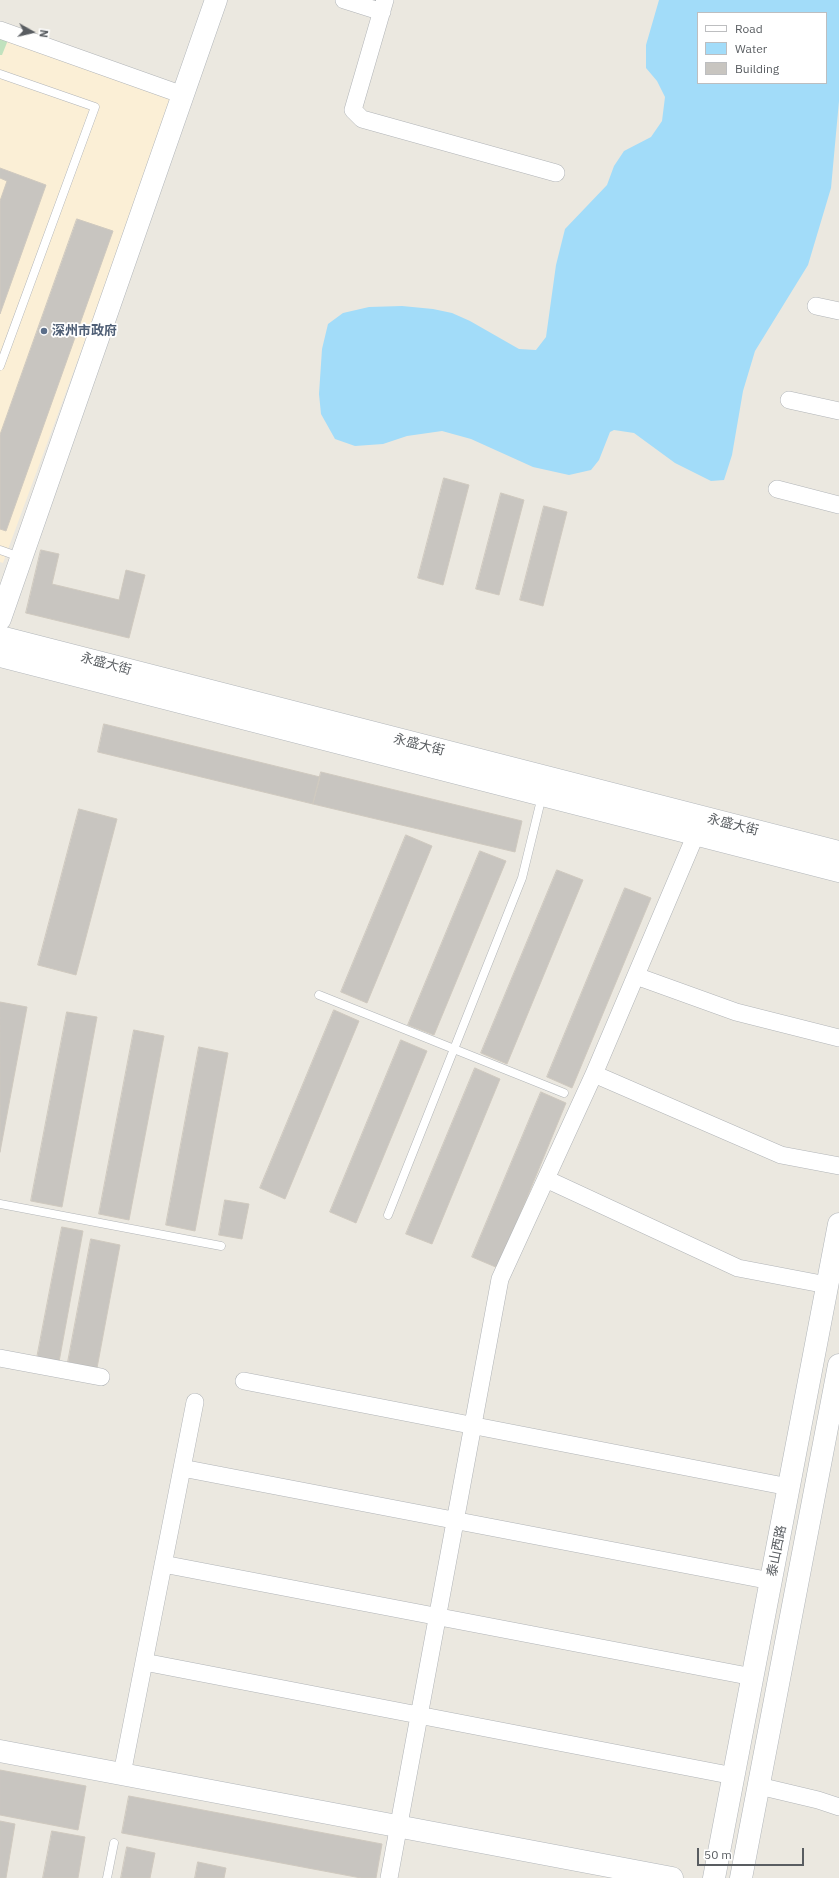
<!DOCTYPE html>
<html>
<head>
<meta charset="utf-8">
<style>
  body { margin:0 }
  #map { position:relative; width:839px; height:1878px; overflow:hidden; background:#ebe8e0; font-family:"IBM Plex Sans",sans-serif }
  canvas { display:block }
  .legend { position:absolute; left:697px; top:12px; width:130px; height:72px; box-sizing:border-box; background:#fff; border:1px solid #bdbec0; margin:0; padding:5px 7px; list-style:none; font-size:12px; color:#595d61 }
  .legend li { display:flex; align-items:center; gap:8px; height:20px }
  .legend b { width:20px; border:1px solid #bdbec0 }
  .north { position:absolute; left:12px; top:12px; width:40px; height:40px; -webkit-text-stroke:3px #fff; paint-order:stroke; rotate:98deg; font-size:11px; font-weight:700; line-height:16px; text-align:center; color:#595d61 }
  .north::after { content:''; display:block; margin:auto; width:14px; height:18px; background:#595d61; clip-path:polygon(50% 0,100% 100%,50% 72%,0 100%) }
  .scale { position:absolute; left:697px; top:1848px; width:107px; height:18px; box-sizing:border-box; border:2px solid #595d61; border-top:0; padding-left:5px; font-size:12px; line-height:14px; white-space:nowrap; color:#595d61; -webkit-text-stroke:3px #fff; paint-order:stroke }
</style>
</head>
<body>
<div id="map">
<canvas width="839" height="1878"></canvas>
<ul class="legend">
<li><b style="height:5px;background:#fff"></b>Road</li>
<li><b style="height:11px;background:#a2dcf9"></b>Water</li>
<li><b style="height:11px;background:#c8c5c0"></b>Building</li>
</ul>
<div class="north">N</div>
<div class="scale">50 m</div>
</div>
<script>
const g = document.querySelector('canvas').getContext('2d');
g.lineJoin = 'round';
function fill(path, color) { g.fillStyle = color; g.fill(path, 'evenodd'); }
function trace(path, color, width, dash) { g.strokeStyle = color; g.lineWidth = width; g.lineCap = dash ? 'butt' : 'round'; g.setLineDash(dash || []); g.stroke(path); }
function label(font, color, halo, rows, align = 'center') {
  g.font = font + ' "IBM Plex Sans","Noto Sans SC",sans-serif'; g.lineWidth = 3.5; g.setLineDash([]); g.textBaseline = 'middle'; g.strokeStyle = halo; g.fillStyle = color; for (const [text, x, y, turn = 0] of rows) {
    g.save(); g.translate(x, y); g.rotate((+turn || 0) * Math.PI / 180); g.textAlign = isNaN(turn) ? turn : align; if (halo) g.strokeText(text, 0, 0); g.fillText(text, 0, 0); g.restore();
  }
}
const commercial = new Path2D(`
  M0,37L174,99L3,563L0,562Z`);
const green = new Path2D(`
  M0,37L8,40L2,55H0Z`);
const water = new Path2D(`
  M659,0H839V101L831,188L808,265L755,351L743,391L732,455L724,480L711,481L675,463L634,433L614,430L610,432L599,460L591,470L569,475L533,467L471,439L442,431L407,436L383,444L355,446L335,439L321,414L319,394L322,349L328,324L343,313L369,307L402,306L433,309L452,313L470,321L519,349L536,350L546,337L556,265L565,229L607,185L614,166L624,151L651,137L662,121L665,97L657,81L646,68V45ZM698,13H826V83H698Z`);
const building = new Path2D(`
  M0,168L46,185L0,314V201L7,181L0,178Z
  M77,219L113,231L6,531L0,529V435Z
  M444,478L469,485L443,585L418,578Z
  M501,493L524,500L499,595L476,589Z
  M544,506L567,512L543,606L520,600Z
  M41,550L59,554L52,584L119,600L126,570L145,575L129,638L26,613Z
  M104,724L320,777L313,804L98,752Z
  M321,772L522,821L515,852L313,804Z
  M79,809L117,819L76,975L38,965Z
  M406,835L432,846L367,1003L341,992Z
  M480,851L506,861L434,1035L408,1025Z
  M557,870L583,880L507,1064L481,1053Z
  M625,888L651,898L572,1088L547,1077Z
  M0,1002L27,1007L0,1152Z
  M334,1010L359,1021L285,1199L260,1188Z
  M67,1012L97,1017L62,1207L31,1201Z
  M134,1030L164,1036L129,1220L99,1214Z
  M401,1040L427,1051L356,1223L330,1212Z
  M199,1047L228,1053L195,1231L166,1225Z
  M475,1068L500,1079L432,1244L406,1234Z
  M541,1092L566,1103L498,1268L472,1257Z
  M225,1200L249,1204L242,1239L219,1235Z
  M62,1227L83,1231L59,1362L37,1358Z
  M91,1239L120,1245L97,1368L68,1362Z
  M0,1770L86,1786L78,1830L0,1815Z
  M129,1796L382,1844L376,1878H361L122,1833Z
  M0,1821L15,1824L6,1878H0Z
  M52,1831L85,1837L78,1878H43Z
  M127,1847L155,1853L150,1878H121Z
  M198,1862L226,1868L224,1878H195Z`);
const lane = new Path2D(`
  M0,74L95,107L0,366
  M0,550L20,557
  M319,995L564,1093
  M0,1204L221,1246
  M388,1215L522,878L542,796
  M107,1878L114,1843`);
const street = new Path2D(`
  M344,0L382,12
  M385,0L353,110L362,119L556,173
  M0,30L183,95
  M816,306L839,311
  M789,400L839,411
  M777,489L839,505
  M636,976L736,1012L839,1038
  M594,1074L781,1155L839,1166
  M546,1179L738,1268L827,1285
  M0,1358L101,1377
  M244,1381L789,1487
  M182,1468L771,1581
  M163,1564L753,1677
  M144,1662L734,1776
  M122,1774L195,1402
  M759,1786L818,1800L839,1807
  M389,1878L500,1279L594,1074L696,834`);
const secondary = new Path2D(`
  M0,619L216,0
  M0,637L839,852
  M0,656L839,871
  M0,1751L672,1878
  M714,1878L839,1224
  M741,1878L839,1365`);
const markers = [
  [44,331,4,"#5c6f8a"]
];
const serviceNames = [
  ["深州市政府",52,331]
];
const streetNames = [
  ["永盛大街",106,664,15],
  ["永盛大街",419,745,14],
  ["永盛大街",733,825,14],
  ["泰山西路",777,1551,-79]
];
fill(commercial, '#fbefd6');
fill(green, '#c1e2be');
fill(water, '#a2dcf9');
fill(building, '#c8c5c0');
trace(building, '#cfc9bf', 1);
trace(lane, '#b1b4b7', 9);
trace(street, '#b1b4b7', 18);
trace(secondary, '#b2b6ba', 23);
trace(lane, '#fff', 8);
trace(street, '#fff', 17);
trace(secondary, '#fff', 22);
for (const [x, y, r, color] of markers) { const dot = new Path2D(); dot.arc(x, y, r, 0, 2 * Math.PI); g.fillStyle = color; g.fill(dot); trace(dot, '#fff', 1.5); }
label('bold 13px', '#4e5e75', '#fff', serviceNames, 'left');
label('13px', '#595d61', '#fff', streetNames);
</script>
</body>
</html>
